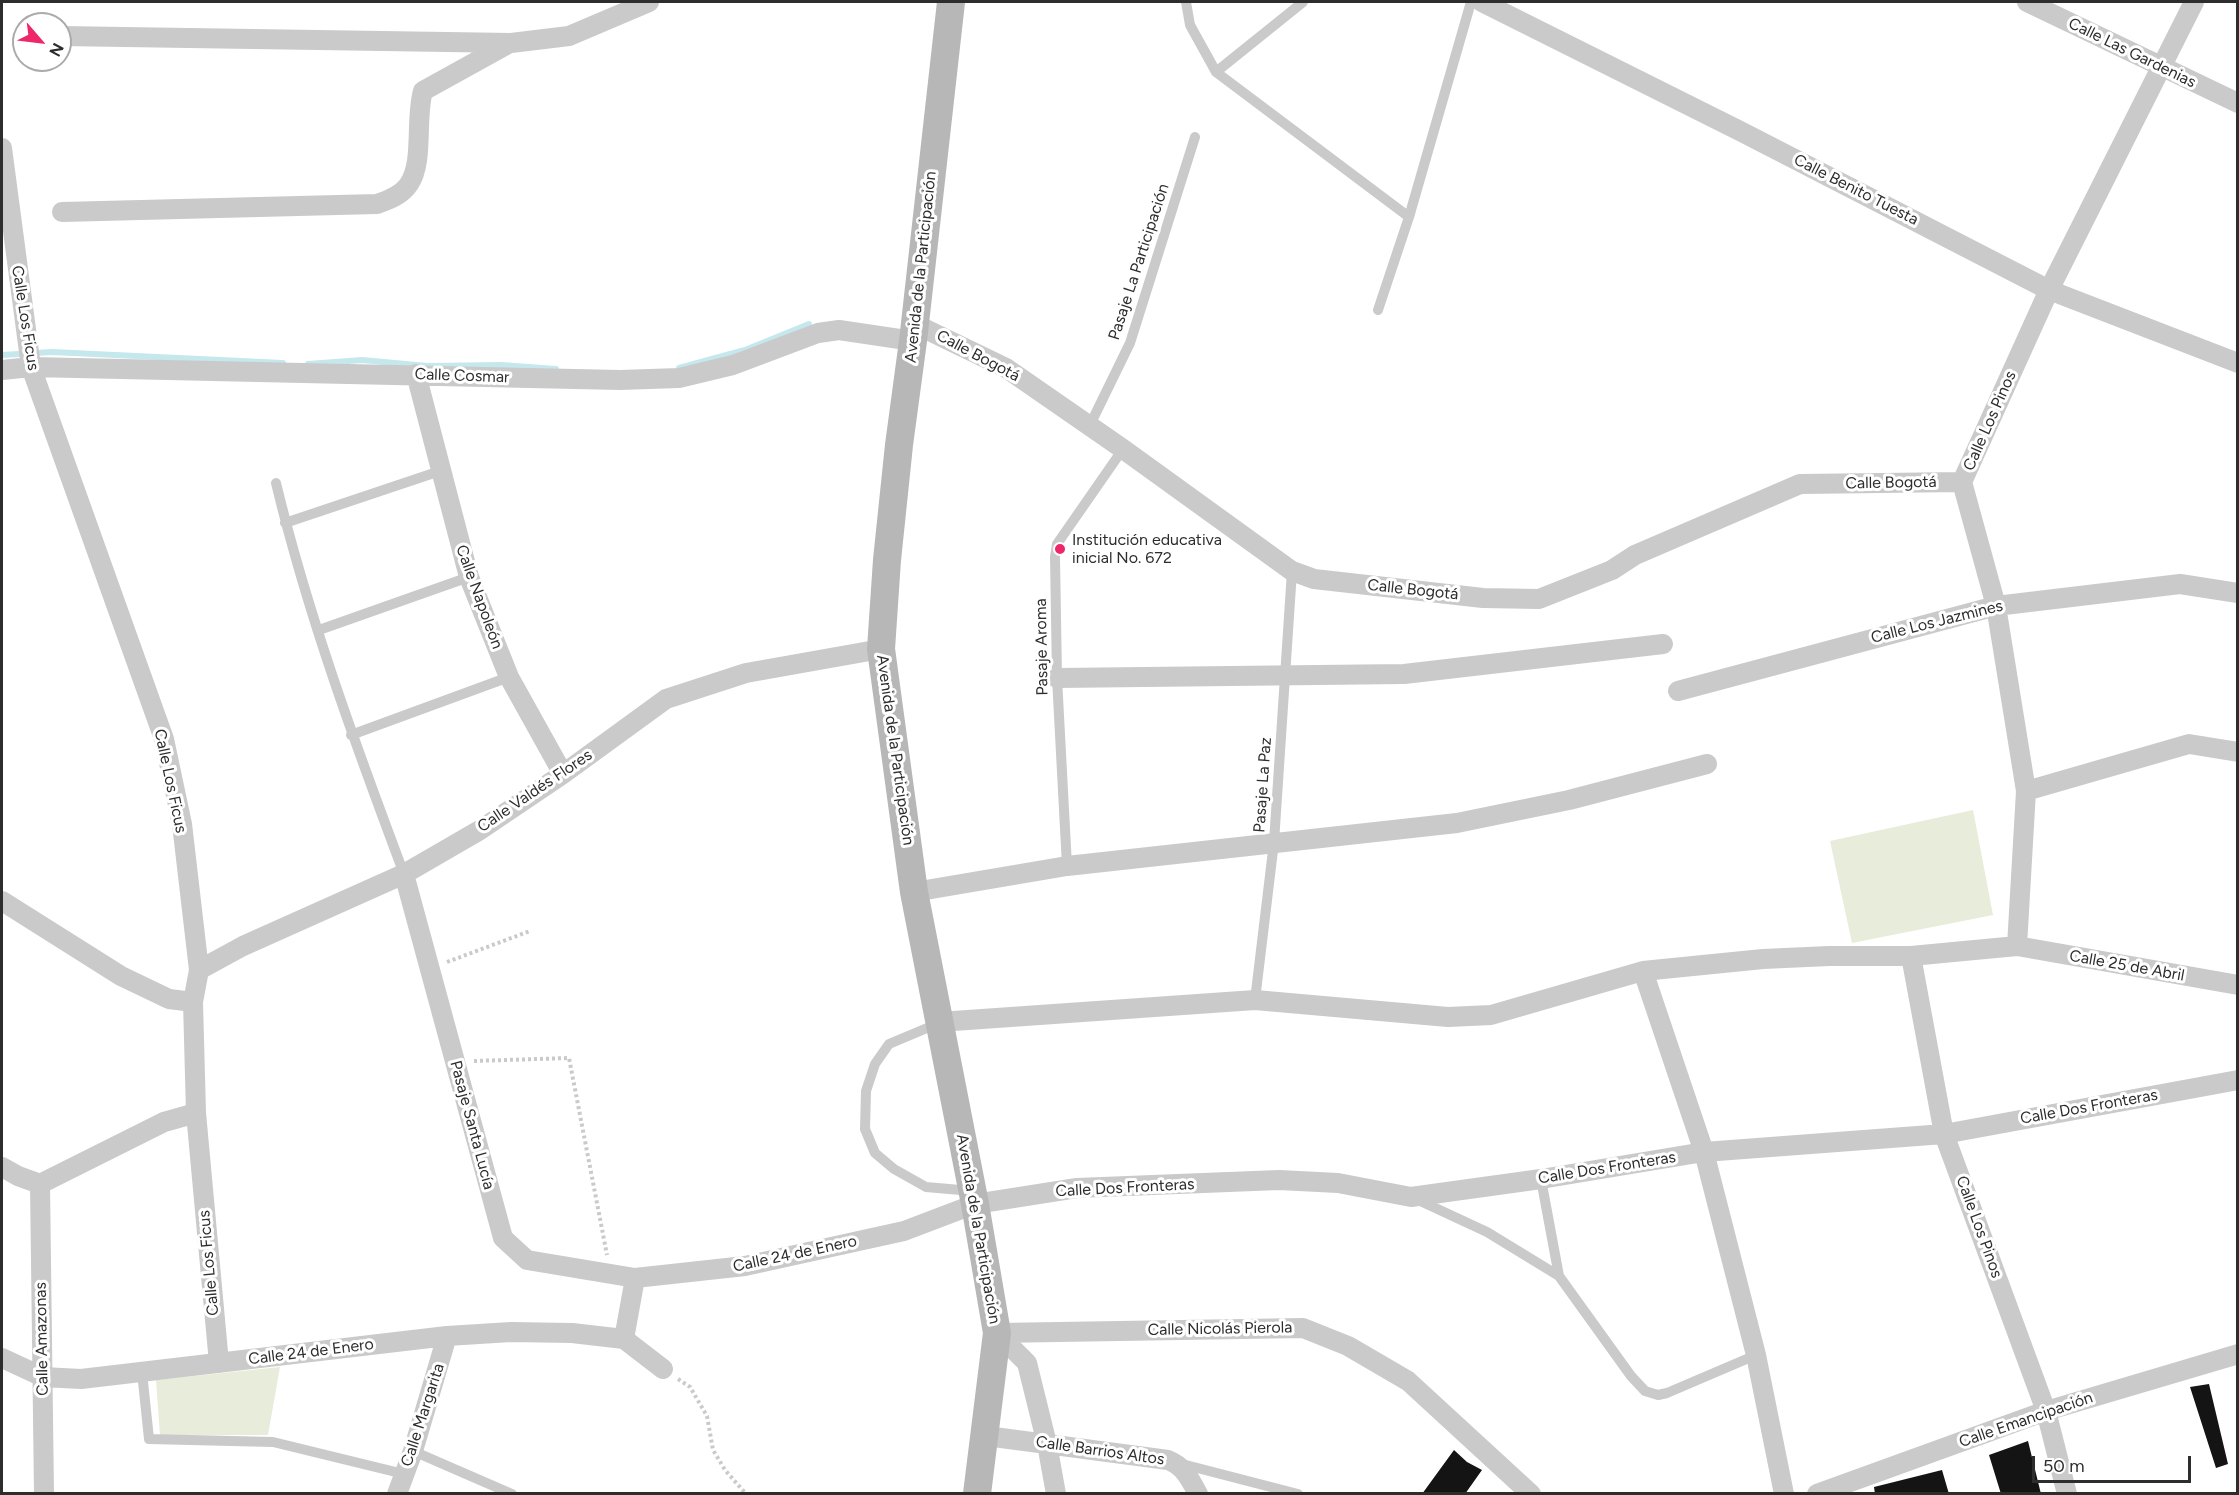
<!DOCTYPE html>
<html>
<head>
<meta charset="utf-8">
<style>
  body { margin:0 }
  #map { position:relative; width:2239px; height:1495px; overflow:hidden; background:#fff; font-family:Figtree,sans-serif }
  canvas { display:block }
  .frame { position:absolute; inset:0; border:3px solid #2d2d2d; pointer-events:none }
  .north { position:absolute; left:12px; top:12px; width:60px; height:60px; box-sizing:border-box; background:#fff; border:2px solid #ababab; border-radius:50%; rotate:118deg; font-size:16px; font-weight:700; line-height:24px; text-align:center; color:#2d2d2d }
  .north::after { content:''; display:block; margin:auto; width:21px; height:27px; background:#ee266a; clip-path:polygon(50% 0,100% 100%,50% 72%,0 100%) }
  .scale { position:absolute; left:2032px; top:1456px; width:159px; height:27px; box-sizing:border-box; border:3px solid #2d2d2d; border-top:0; padding-left:8px; font-size:18px; line-height:21px; white-space:nowrap; color:#2d2d2d; -webkit-text-stroke:4px #fff; paint-order:stroke }
</style>
</head>
<body>
<div id="map">
<canvas width="2239" height="1495"></canvas>
<div class="frame"></div>
<div class="north">N</div>
<div class="scale">50 m</div>
</div>
<script>
const g = document.querySelector('canvas').getContext('2d');
g.lineJoin = 'round';
function fill(path, color) { g.fillStyle = color; g.fill(path, 'evenodd'); }
function trace(path, color, width, dash) { g.strokeStyle = color; g.lineWidth = width; g.lineCap = dash ? 'butt' : 'round'; g.setLineDash(dash || []); g.stroke(path); }
function label(font, color, halo, rows, align = 'center') {
  g.font = font + ' Figtree,sans-serif'; g.lineWidth = 6; g.setLineDash([]); g.textBaseline = 'middle'; g.strokeStyle = halo; g.fillStyle = color; for (const [text, x, y, turn = 0] of rows) {
    g.save(); g.translate(x, y); g.rotate((+turn || 0) * Math.PI / 180); g.textAlign = isNaN(turn) ? turn : align; if (halo) g.strokeText(text, 0, 0); g.fillText(text, 0, 0); g.restore();
  }
}
const green = new Path2D(`
  M1973,810L1993,915L1852,943L1830,841Z
  M280,1367L268,1435H160L156,1380Z`);
const stream = new Path2D(`
  M2,355L52,352L283,363
  M308,364L362,360L427,366L501,365L556,369
  M679,368L745,350L809,324`);
const building = new Path2D(`
  M2209,1384L2228,1464L2216,1468L2190,1387Z
  M2028,1441L2041,1494H2001L1989,1455Z
  M1454,1450L1467,1462L1482,1470L1465,1494H1422Z
  M1942,1470L1949,1494H1875L1874,1487Z`);
const path = new Path2D(`
  M447,962L530,931
  M474,1061L569,1058L607,1255
  M678,1379L690,1387L707,1416L713,1450L725,1470L746,1494`);
const lane = new Path2D(`
  M1186,2L1190,25L1216,72L1409,217
  M1216,72L1303,2
  M1378,310L1409,217L1471,2
  M1089,427L1130,343L1195,137
  M276,483C308,616 356,746 404,874
  M285,523L440,471
  M319,630L469,577
  M351,735L509,677
  M1067,866L1057,678L1055,557L1057,544L1123,449
  M1255,1000L1274,842L1292,571
  M939,1023L889,1044L875,1064L866,1091L865,1129L875,1153L894,1169L926,1187L972,1191
  M1541,1179L1559,1276
  M1416,1199L1487,1232L1559,1276L1631,1376L1645,1391L1658,1395L1667,1393L1756,1355
  M142,1372L149,1439L273,1442L404,1474
  M413,1451L512,1494
  M1182,1464L1298,1494`);
const street = new Path2D(`
  M1482,2L1742,132L2049,290L2238,363
  M2027,2L2238,103
  M60,36L511,43L569,36L649,2
  M2,148L31,367L164,739L182,824L199,970L193,1002L196,1113L219,1363
  M62,212L377,204C389,200 402,195 409,184C424,163 415,118 423,91L508,44
  M915,324L1006,368L1123,449L1292,571L1314,579L1483,598L1539,599L1612,570L1635,555L1800,484L1962,482
  M2,370L31,367L620,380L679,378L733,365L818,333L839,330L913,341
  M416,374L469,577L509,677L563,774
  M1057,678L1404,674L1663,644
  M1678,691L1996,606L2180,584L2238,593
  M2026,791L2189,744L2238,752
  M404,874L503,1238L527,1260L635,1278
  M914,892L1067,866L1457,823L1569,800L1707,764
  M2,901L121,976L169,999L193,1002
  M2017,946L2026,791L1996,606L1962,482L2049,290L2194,2
  M1911,956L1944,1134L2046,1411L2067,1494
  M199,970L243,946L404,874L480,830L563,774L666,699L746,673L881,649
  M1643,971L1704,1152L1756,1355L1784,1494
  M939,1022L1255,1000L1448,1017L1491,1015L1643,971L1763,959L1829,956H1911L2017,946L2238,985
  M2,1167L18,1176L40,1184L164,1122L196,1113
  M40,1184L44,1494
  M997,1333L1303,1328L1348,1346L1408,1381L1531,1494
  M997,1333L1027,1363L1047,1444L1056,1494
  M624,1339L635,1278L745,1266L904,1231L975,1204L1077,1188L1279,1180L1338,1183L1411,1197L1541,1179L1704,1152L1944,1134L2238,1080
  M2,1358L43,1377L81,1379L447,1336L511,1332L572,1333L624,1339L663,1369
  M986,1436L1168,1460C1184,1466 1190,1479 1198,1494
  M397,1494L413,1451L447,1336
  M1817,1494L2046,1411L2238,1354`);
const secondary = new Path2D(`
  M951,2L913,341L899,445L887,560L881,649L914,892L975,1204L997,1333L977,1494`);
const markers = [
  [1060,549,6,"#ee266a"]
];
const streetNames = [
  ["Calle Las Gardenias",2132,53,26],
  ["Calle Benito Tuesta",1856,190,27],
  ["Pasaje La Participación",1139,262,-72],
  ["Avenida de la Participación",921,267,-84],
  ["Calle Los Ficus",25,318,81],
  ["Calle Bogotá",978,356,28],
  ["Calle Cosmar",462,376,2],
  ["Calle Los Pinos",1990,421,-66],
  ["Calle Bogotá",1891,483,-1],
  ["Calle Bogotá",1413,590,6],
  ["Calle Napoleón",479,597,70],
  ["Calle Los Jazmines",1937,622,-14],
  ["Pasaje Aroma",1042,647,-91],
  ["Avenida de la Participación",895,750,82],
  ["Calle Los Ficus",170,781,78],
  ["Pasaje La Paz",1263,785,-86],
  ["Calle Valdés Flores",535,791,-34],
  ["Calle 25 de Abril",2127,966,10],
  ["Calle Dos Fronteras",2089,1107,-10],
  ["Pasaje Santa Lucía",472,1125,75],
  ["Calle Dos Fronteras",1607,1168,-9],
  ["Calle Dos Fronteras",1125,1188,-3],
  ["Calle Los Pinos",1979,1227,70],
  ["Avenida de la Participación",978,1229,80],
  ["Calle 24 de Enero",795,1254,-12],
  ["Calle Los Ficus",209,1263,-95],
  ["Calle Nicolás Pierola",1220,1329,-1],
  ["Calle Amazonas",42,1339,-91],
  ["Calle 24 de Enero",311,1352,-7],
  ["Calle Margarita",423,1415,-72],
  ["Calle Emancipación",2026,1420,-19],
  ["Calle Barrios Altos",1100,1451,8]
];
const poiNames = [
  ["Institución educativa",1072,540],
  ["inicial No. 672",1072,558]
];
fill(green, '#e8ecda');
trace(stream, '#c5e8ed', 6);
fill(building, '#141414');
trace(path, '#cacaca', 4, [3, 3]);
trace(lane, '#cacaca', 10);
trace(street, '#cacaca', 20);
trace(secondary, '#b7b7b7', 28);
for (const [x, y, r, color] of markers) { const dot = new Path2D(); dot.arc(x, y, r, 0, 2 * Math.PI); g.fillStyle = color; g.fill(dot); trace(dot, '#fff', 2); }
label('16px', '#2d2d2d', '#fff', streetNames);
label('16px', '#2d2d2d', '#fff', poiNames, 'left');
</script>
</body>
</html>
